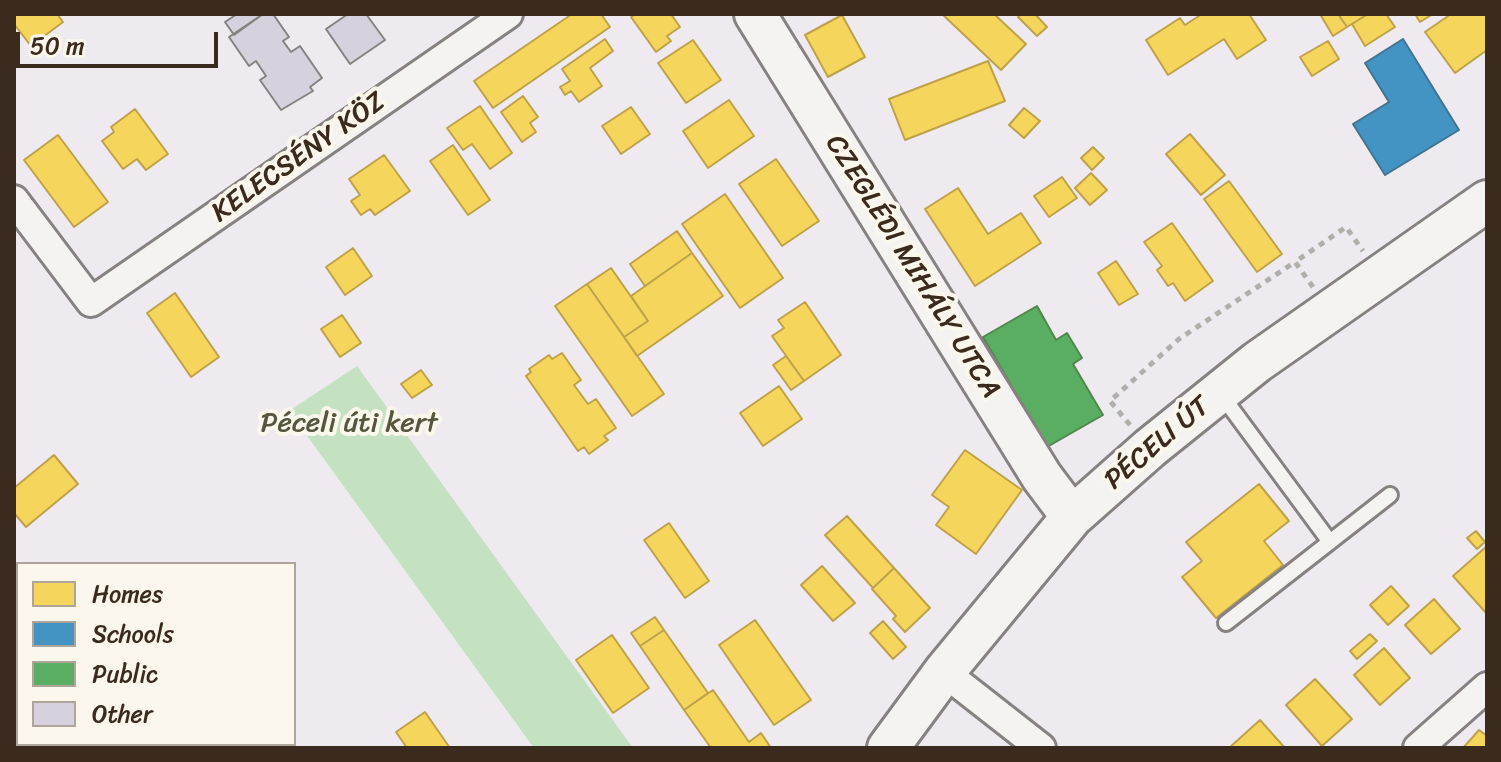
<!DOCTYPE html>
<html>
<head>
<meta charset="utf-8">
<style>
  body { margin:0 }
  #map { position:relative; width:1501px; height:762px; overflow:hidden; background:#eeeaef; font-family:Sriracha,sans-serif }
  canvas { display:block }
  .frame { position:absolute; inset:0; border:16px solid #3b2a1e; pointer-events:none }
  .legend { position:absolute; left:16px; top:562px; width:280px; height:184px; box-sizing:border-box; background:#fbf7ec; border:2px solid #aea59a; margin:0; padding:10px 14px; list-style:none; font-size:24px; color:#3b2a1e }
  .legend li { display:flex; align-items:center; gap:16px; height:40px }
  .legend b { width:40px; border:2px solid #aea59a }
  .scale { position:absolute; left:16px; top:32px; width:202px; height:36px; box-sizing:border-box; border:4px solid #3b2a1e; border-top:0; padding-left:10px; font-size:24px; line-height:28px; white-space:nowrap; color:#3b2a1e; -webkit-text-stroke:6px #fbf7ec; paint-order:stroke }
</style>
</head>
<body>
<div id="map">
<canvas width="1501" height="762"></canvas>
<div class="frame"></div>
<ul class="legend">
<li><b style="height:22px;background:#f6d55c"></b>Homes</li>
<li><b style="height:22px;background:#4393c3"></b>Schools</li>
<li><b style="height:22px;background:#5aae61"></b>Public</li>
<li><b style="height:22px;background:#d6d1dc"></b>Other</li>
</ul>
<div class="scale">50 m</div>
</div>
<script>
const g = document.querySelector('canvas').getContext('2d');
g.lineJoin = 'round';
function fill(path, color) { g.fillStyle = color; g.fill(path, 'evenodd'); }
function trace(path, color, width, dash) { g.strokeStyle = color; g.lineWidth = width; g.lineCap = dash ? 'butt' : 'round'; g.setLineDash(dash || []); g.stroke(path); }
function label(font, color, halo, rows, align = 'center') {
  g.font = font + ' Sriracha,sans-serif'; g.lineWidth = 8; g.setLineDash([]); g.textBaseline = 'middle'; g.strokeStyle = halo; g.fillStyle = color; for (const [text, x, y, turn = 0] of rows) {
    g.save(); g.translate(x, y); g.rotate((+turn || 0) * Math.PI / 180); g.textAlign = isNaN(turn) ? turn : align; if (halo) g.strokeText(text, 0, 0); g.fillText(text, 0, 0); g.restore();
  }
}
const green = new Path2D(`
  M357,366L633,748H534L289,411Z`);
const homes = new Path2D(`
  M14,14H57L63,22L31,46L14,24Z
  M572,14H601L610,27L493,108L474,81Z
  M636,14H671L680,27L667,36L671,41L656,52L631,17Z
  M942,14H994L1026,44L1001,70Z
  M1021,14H1035L1047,27L1037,36L1018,17Z
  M1202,14H1249L1266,40L1237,59L1224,39L1168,75L1146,40L1180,18L1185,25Z
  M1320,14H1338L1347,27L1333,36Z
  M1338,14H1368L1347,27Z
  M1368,14H1386L1395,27L1365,46L1352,24Z
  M1415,14H1433L1420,22Z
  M1451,14H1485L1487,16V50L1455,73L1425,32Z
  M842,15L865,57L828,77L805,35Z
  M605,39L613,51L590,68L602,86L579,102L571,91L565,95L560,87L570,81L562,69Z
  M693,40L721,80L686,103L658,63Z
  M1328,41L1339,59L1312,76L1300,57Z
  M988,61L1005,101L905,140L889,99Z
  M523,96L538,117L530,123L536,132L522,142L501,112Z
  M729,100L754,136L708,168L683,131Z
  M480,106L512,153L490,169L472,144L463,150L447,128Z
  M631,107L650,134L621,154L602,126Z
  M1024,108L1040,121L1024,138L1009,125Z
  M135,109L168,154L146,170L137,159L123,169L102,141L114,132L111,127Z
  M1190,134L1225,175L1201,195L1166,154Z
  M58,135L108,202L74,227L24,160Z
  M453,145L490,200L468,215L430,161Z
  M1093,147L1104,158L1092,170L1081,158Z
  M384,155L410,191L375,215L370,209L361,215L351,201L360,195L349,179Z
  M776,159L819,221L782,246L739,184Z
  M1091,173L1107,190L1090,205L1075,188Z
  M1062,177L1077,198L1049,217L1034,196Z
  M1229,181L1282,254L1257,272L1204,199Z
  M958,188L988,234L1021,213L1041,243L975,286L925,209Z
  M725,194L783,278L740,308L682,224Z
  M1172,223L1213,281L1185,301L1173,283L1168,286L1157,270L1162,266L1144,242Z
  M677,231L692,253L645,286L630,264Z
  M353,248L372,276L345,295L326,267Z
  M692,253L723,296L637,356L624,337L648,321L631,296Z
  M1116,261L1138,294L1119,305L1098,273Z
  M611,268L648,321L624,337L587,284Z
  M587,284L664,394L632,416L555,306Z
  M175,293L219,357L191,377L147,313Z
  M805,302L841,355L804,381L772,336L784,328L778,320Z
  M342,315L361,343L340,357L321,329Z
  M562,353L581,380L574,385L588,404L596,399L616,428L604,436L608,440L589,454L584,447L578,451L526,376L531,372L529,369L549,355L552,359Z
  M786,356L804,381L791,390L773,365Z
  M421,370L432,385L412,398L401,384Z
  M779,386L802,419L763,446L740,413Z
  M965,450L1022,490L976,554L936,525L949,507L932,495Z
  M54,455L78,484L26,527L14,513V488Z
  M1259,484L1289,521L1264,541L1283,565L1216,618L1182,577L1202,561L1186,542Z
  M847,516L894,568L873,588L825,535Z
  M669,523L709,581L685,598L644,540Z
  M1476,531L1485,542L1477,549L1467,538Z
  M1487,546V614L1453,576Z
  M822,566L855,603L833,621L801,585Z
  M894,568L930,608L905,632L893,619L896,616L872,589Z
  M1391,586L1409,606L1388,625L1370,605Z
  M1434,599L1460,629L1431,654L1405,625Z
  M655,617L664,630L640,646L631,633Z
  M755,620L811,700L774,725L719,645Z
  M883,621L906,647L893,659L870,633Z
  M664,630L708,693L684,710L640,646Z
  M1370,634L1377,641L1357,659L1350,651Z
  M612,635L649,688L613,713L576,660Z
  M1384,648L1410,678L1380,705L1354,675Z
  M1315,679L1352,719L1322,746L1286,705Z
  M713,690L749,742L761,733L771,748H711L684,710Z
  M425,712L450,748H407L396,732Z
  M1260,720L1285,748H1229Z
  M1479,730L1487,736V748H1463Z`);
const schools = new Path2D(`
  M1403,39L1459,130L1385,175L1353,124L1389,102L1365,63Z`);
const public = new Path2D(`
  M1037,306L1056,340L1067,333L1082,358L1073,364L1103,415L1047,447L983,337Z`);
const building = new Path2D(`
  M237,14H263L234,35L225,22Z
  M263,14H273L289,37L283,41L291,52L300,46L322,78L310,87L313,91L281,110L260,80L266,76L256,61L249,66L229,37Z
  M348,14H366L385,40L350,64L326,29Z`);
const path = new Path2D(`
  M1313,287L1295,262L1346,227L1363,251
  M1130,425L1110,401L1179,339L1295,262`);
const lane = new Path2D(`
  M1220,393L1330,542
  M1226,623L1390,495`);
const street = new Path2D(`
  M14,200L91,302L508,14
  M944,672L1041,748
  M1418,748L1487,687`);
const secondary = new Path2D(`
  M755,14L1042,477L1072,517
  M888,748L944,672L1072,517L1150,448L1257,362L1487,201`);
const streetNames = [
  ["KELECSÉNY KÖZ",299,158,-35],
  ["CZEGLÉDI MIHÁLY UTCA",912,267,58],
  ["PÉCELI ÚT",1158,444,-40]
];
const parkNames = [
  ["Péceli úti kert",349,424]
];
fill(green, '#c4e1c2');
fill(homes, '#f6d55c');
trace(homes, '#bea249', 2);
fill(schools, '#4393c3');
trace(schools, '#417492', 2);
fill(public, '#5aae61');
trace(public, '#51864d', 2);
fill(building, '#d6d1dc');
trace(building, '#878281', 2);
trace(lane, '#878281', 20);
trace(street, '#878281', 34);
trace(secondary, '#878281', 46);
trace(path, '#b2aeac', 5, [6, 6]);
trace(lane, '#f5f3f1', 14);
trace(street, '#f5f3f1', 28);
trace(secondary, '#f5f3f1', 40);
label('28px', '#3b2a1e', '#fbf7ec', streetNames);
label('28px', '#55563e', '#fbf7ec', parkNames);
</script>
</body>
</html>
